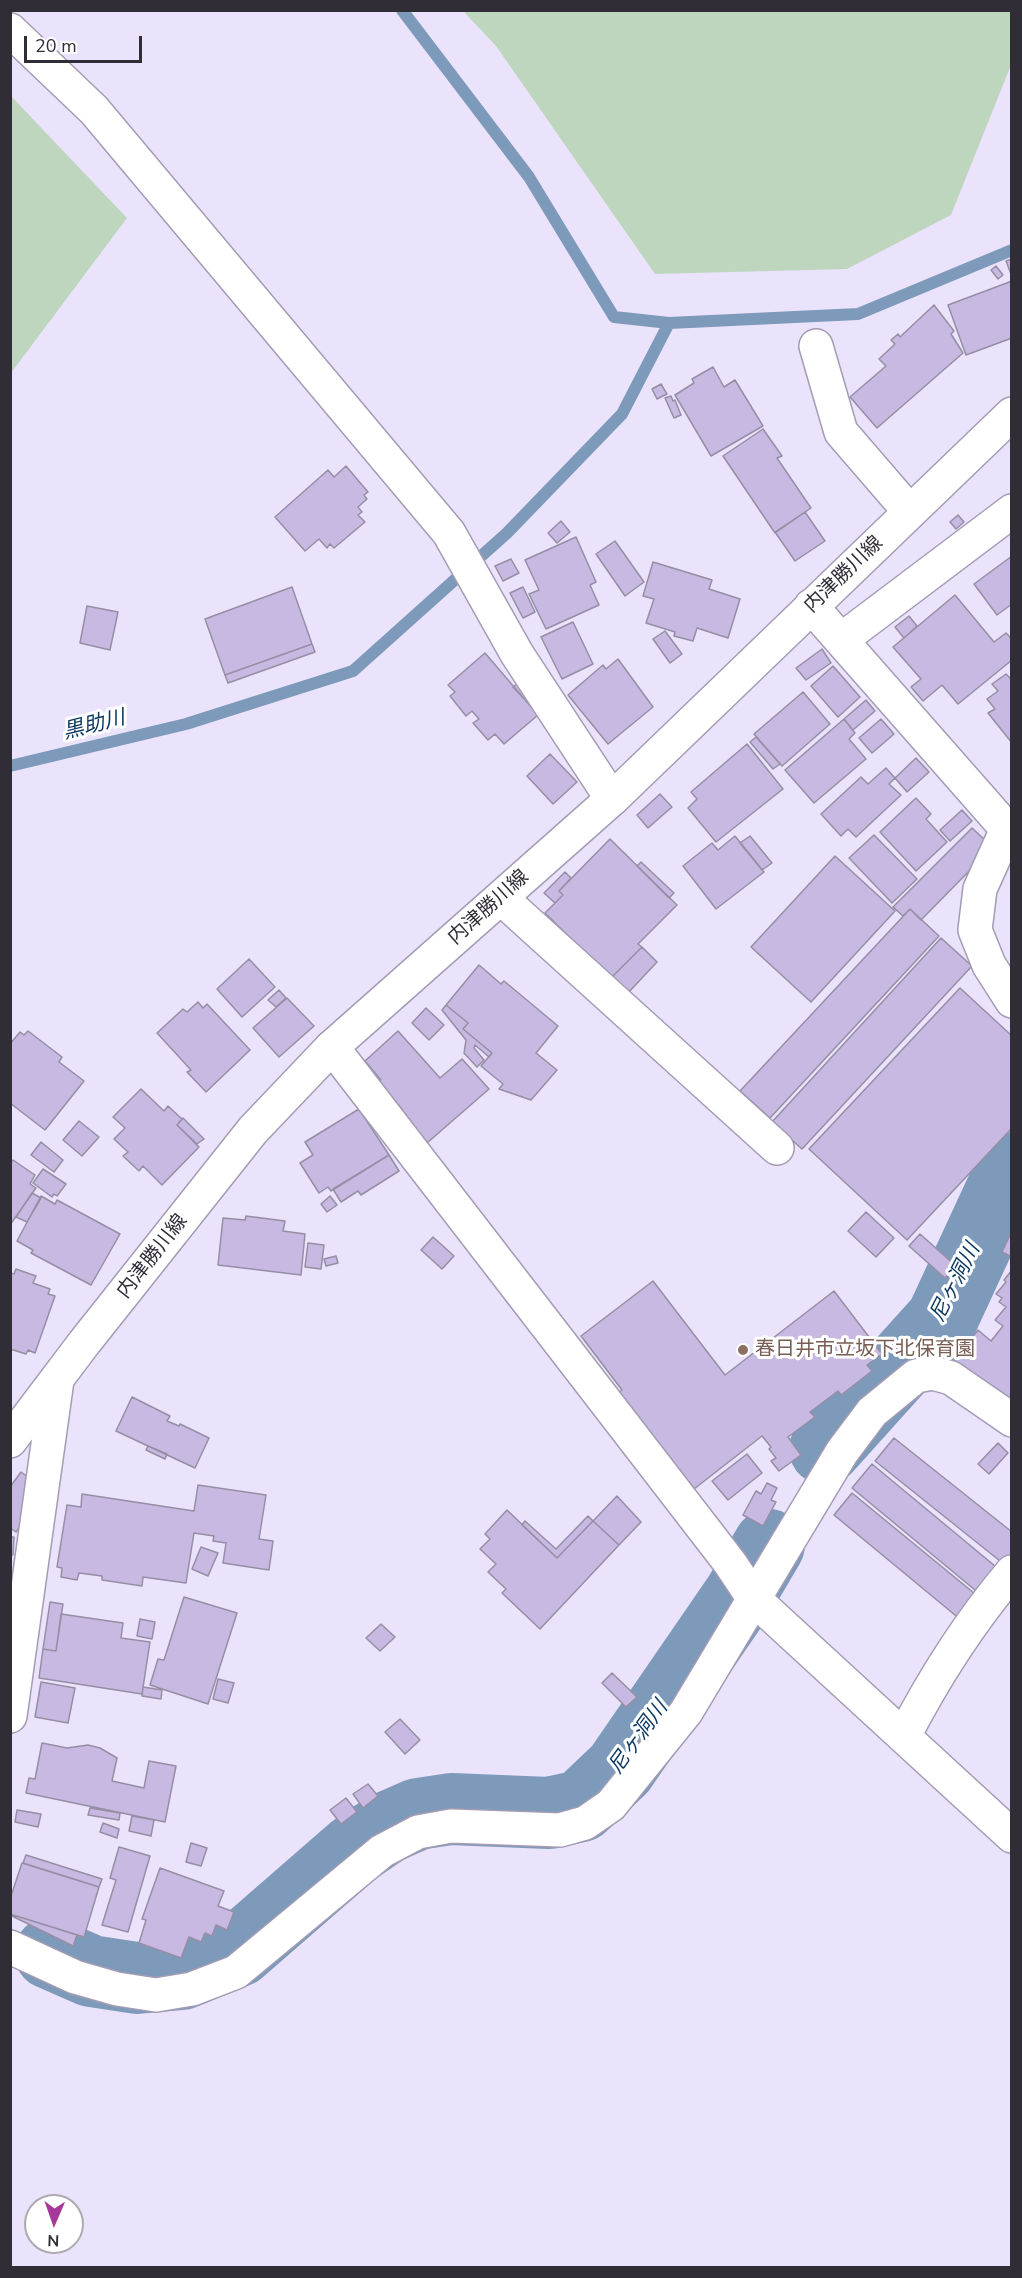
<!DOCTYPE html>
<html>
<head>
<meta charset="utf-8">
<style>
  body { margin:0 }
  #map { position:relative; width:1022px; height:2278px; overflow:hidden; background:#ebe3fc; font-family:"Nunito Sans",sans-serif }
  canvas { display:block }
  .frame { position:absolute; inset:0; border:12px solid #312d37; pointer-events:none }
  .north { position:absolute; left:24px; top:2194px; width:60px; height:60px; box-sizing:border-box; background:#fff; border:2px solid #adabaf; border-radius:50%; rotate:182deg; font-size:16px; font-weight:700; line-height:24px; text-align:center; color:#312d37 }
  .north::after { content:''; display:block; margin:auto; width:21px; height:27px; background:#a63a9a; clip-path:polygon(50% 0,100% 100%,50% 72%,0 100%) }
  .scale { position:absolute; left:24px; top:36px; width:118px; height:27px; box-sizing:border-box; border:3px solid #312d37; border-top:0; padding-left:8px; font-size:18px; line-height:21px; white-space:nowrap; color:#312d37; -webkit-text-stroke:4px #fff; paint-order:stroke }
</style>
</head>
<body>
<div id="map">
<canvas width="1022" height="2278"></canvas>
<div class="frame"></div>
<div class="north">N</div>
<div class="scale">20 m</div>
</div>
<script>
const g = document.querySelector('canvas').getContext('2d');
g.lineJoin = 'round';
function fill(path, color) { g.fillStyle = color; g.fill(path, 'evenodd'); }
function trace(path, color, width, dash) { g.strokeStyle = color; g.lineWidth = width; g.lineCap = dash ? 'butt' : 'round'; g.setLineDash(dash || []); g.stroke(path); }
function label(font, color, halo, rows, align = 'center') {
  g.font = font + ' "Nunito Sans","Noto Sans JP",sans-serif'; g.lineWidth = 6; g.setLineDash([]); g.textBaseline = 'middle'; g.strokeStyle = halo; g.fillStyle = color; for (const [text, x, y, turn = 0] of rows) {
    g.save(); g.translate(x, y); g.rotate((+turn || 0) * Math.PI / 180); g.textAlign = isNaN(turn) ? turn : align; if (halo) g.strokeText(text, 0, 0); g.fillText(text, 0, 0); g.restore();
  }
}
const green = new Path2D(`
  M463,11H1011V65L951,215L847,269L655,274L496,46Z
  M11,96L127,218L11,373Z`);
const stream = new Path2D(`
  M402,10L529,177L614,317L669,323
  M10,766L186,724L353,671L507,533L622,414L669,323L858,314L1012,250`);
const river = new Path2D(`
  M825,1449L942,1319L1012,1168
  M50,1953L91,1971L137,1978L182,1974L238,1951L354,1850L386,1828L418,1814L451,1809L549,1813L581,1806L620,1769L739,1596L769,1545`);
const building = new Path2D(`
  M1012,259V274H1011L1006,261Z
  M996,266L1003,275L998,279L991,270Z
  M1012,281V338L966,355L948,305Z
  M934,305L954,331L951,334L963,353L877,428L850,397L886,366L879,359L895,344L891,340L898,334L900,337Z
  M713,367L724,387L735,380L763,426L711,456L675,395L694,383L692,379Z
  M661,384L667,394L657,399L652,389Z
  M671,396L673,401L675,400L681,415L674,418L665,398Z
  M763,429L782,456L777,458L811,508L775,533L723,456Z
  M346,466L368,492L364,495L367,499L358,507L362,512L358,515L365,522L334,548L330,544L327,548L319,539L305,551L275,517L328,470L334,477Z
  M805,512L825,541L795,561L775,532Z
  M958,515L964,522L956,529L950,522Z
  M561,521L570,532L557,543L548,533Z
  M576,537L596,582L590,585L599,605L546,629L529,594L539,590L525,560Z
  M615,541L644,582L625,596L596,554Z
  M1012,556V604L997,615L974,584Z
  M511,559L519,573L503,581L495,566Z
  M653,562L712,580L709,589L740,599L728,638L697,628L693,641L674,636L675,632L646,623L654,599L643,596Z
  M292,587L312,644L225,675L205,619Z
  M523,587L535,612L523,618L510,593Z
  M955,595L994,642L1006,633L1012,639V660L958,704L942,685L923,701L911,687L921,679L893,647Z
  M87,606L118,612L110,650L80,643Z
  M909,616L917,626L904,638L895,627Z
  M573,622L593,664L562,679L541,637Z
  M665,631L682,654L670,663L653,639Z
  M312,644L315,652L228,683L225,675Z
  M822,649L831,663L806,680L796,668Z
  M485,653L538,715L504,744L495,734L488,740L473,723L479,719L472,711L466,716L450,696L455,692L448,685Z
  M618,659L653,707L608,744L568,695L603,665L606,669Z
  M833,666L860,697L838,717L811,686Z
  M1006,674L1010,678L1012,677V743L988,713L995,709L987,699L998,691L992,684Z
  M517,684L529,699L526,701L513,687Z
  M803,692L830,724L782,766L754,734Z
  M866,700L875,711L853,730L844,719Z
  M844,719L855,733L849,739L866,759L814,803L785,770Z
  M881,719L894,734L872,753L859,738Z
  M756,737L780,764L773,769L750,742Z
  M747,744L783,789L716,842L688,808L697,799L691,792Z
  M550,754L577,782L553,804L527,776Z
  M916,758L929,772L907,792L895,778Z
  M886,768L895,778L889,784L901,795L856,837L848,829L841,836L821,814L861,777L868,784Z
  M660,794L672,807L648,828L637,815Z
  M916,798L931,814L926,819L947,842L916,871L880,832Z
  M962,810L972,821L950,841L940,830Z
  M972,828L987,842L978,862L921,920L910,909L903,916L893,907Z
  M874,835L917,879L892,903L849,858Z
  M735,836L764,872L716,909L683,866L712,843L718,850Z
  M750,836L772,863L762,870L740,843Z
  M610,839L677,905L638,944L642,947L611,978L545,913L563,895L559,891Z
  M835,856L895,911L811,1002L751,947Z
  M641,862L674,893L669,898L637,866Z
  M565,872L571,878L559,891L563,895L555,903L544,893Z
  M910,909L939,936L770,1118L740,1091Z
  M941,938L972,966L802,1149L772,1122Z
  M642,947L657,962L627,994L611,978Z
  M249,959L275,987L242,1017L217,989Z
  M479,965L501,984L504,981L558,1026L536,1053L557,1070L531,1100L499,1089L503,1084L481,1066L492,1053L463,1029L468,1023L446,1005Z
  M960,988L1012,1036V1128L907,1240L809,1149Z
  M279,990L286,998L276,1007L268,1000Z
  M287,998L314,1026L279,1057L253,1028Z
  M198,1002L203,1008L207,1004L250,1050L206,1092L187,1072L191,1070L157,1033L183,1009L187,1012Z
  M446,1005L468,1023L463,1029L492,1053L489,1057L475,1045L474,1048L484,1060L477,1067L464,1053L466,1040L442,1010Z
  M426,1008L444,1025L429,1040L412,1023Z
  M28,1031L62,1057L59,1062L84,1081L45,1130L10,1103V1044L20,1032L24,1035Z
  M398,1031L440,1078L462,1059L489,1089L427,1143L399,1112L402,1109L378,1082L381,1080L365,1061Z
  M141,1089L164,1111L168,1106L182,1119L177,1125L199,1147L162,1185L143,1166L139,1171L123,1156L128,1152L114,1139L125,1128L113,1117Z
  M359,1109L389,1155L331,1191L328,1187L319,1193L300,1163L313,1155L305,1142Z
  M183,1118L204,1139L197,1144L177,1125Z
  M79,1121L99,1137L82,1156L63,1140Z
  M41,1142L63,1160L54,1172L31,1155Z
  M389,1155L399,1171L361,1195L358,1191L341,1202L333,1189Z
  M13,1160L35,1175L30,1184L36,1188L10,1225V1163Z
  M43,1169L66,1184L57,1196L54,1194L52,1197L33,1183Z
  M32,1193L41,1198L27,1222L16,1217Z
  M41,1196L55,1204L57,1200L120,1234L91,1285L31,1253L33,1250L17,1241Z
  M330,1196L337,1205L327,1212L321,1204Z
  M866,1212L894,1238L876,1257L848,1231Z
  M246,1216L285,1221L283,1231L305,1234L301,1275L218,1265L223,1218L245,1220Z
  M1012,1231V1257L1002,1252Z
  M920,1234L956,1266L945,1278L909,1246Z
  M433,1237L454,1256L442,1269L421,1250Z
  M308,1243L324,1245L321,1269L305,1267Z
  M336,1256L338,1263L326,1266L324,1259Z
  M16,1269L36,1276L33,1283L50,1289L48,1294L55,1296L35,1353L28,1350L26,1354L10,1349V1273L14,1274Z
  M1012,1270V1405L954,1360L978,1330L991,1341L1003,1326L995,1320L1006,1307L999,1302L1002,1298L996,1294L1006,1282L1004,1280Z
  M653,1281L725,1375L834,1291L882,1354L867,1365L872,1371L841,1395L838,1391L810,1412L815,1417L788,1437L801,1455L779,1471L771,1461L776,1458L769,1449L771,1447L762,1436L694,1489L618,1393L622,1390L581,1336Z
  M132,1397L170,1416L167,1421L179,1426L180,1424L209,1438L195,1468L116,1431Z
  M894,1438L1012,1532V1557L1005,1565L875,1461Z
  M998,1443L1008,1453L989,1474L978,1464Z
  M148,1446L167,1454L165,1459L146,1450Z
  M747,1454L762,1473L728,1500L712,1481Z
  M872,1464L1001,1571L981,1595L852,1488Z
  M21,1472L35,1482L31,1512L16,1532L10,1528V1487Z
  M767,1483L777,1488L771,1500L776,1502L763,1526L743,1515L756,1491L761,1494Z
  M198,1485L266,1495L259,1539L273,1541L269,1570L223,1563L226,1543L213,1541L214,1536L194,1533L186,1583L143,1577L142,1586L102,1580V1576L79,1573L77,1580L61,1577L62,1568L57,1567L67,1505L81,1507L82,1494L194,1511Z
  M852,1493L980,1598L961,1620L834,1515Z
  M617,1496L641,1522L619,1545L593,1521Z
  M507,1510L557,1558L593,1521L619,1545L540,1629L502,1593L506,1589L488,1572L496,1564L480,1549L490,1539L485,1534Z
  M588,1516L593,1521L557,1558L522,1525L525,1521L556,1549Z
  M10,1537H14L13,1555L10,1554Z
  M201,1547L218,1553L208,1576L192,1569Z
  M184,1597L237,1613L208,1704L150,1685L158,1659L164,1660Z
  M50,1602L63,1604L56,1651L43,1649Z
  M61,1614L123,1623L121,1638L150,1642L142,1694L39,1678L43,1649L56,1651Z
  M140,1619L155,1622L152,1639L137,1636Z
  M381,1624L395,1637L380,1651L366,1638Z
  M612,1673L637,1697L626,1707L602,1683Z
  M218,1679L234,1683L228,1703L213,1699Z
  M41,1682L75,1688L68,1723L35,1717Z
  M143,1687L162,1690L161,1699L142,1696Z
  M400,1719L420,1740L405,1754L385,1732Z
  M42,1743L67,1748L88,1745L100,1748L117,1758L112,1781L144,1788L149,1761L176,1766L165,1822L26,1793L29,1778L35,1779Z
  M368,1784L378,1796L363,1808L353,1794Z
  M346,1798L357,1812L341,1824L330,1810Z
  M90,1808L120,1813L119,1820L88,1815Z
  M17,1810L41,1814L38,1827L15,1822Z
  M132,1816L154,1820L151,1836L129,1831Z
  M103,1823L119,1829L117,1838L100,1832Z
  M191,1843L207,1848L201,1866L186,1862Z
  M119,1847L150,1856L128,1932L102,1925L116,1880L110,1878Z
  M26,1855L102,1879L99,1887L23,1863Z
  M22,1863L99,1887L84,1937L10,1914V1899Z
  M160,1868L224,1891L218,1906L234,1912L227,1930L216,1925L212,1936L205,1933L201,1942L189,1937L181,1958L139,1943L146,1920L142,1919Z
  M10,1914L77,1935L73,1946L10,1915Z`);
const minor = new Path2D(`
  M10,30L94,110L449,533L517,654L612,799
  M816,346L841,432L910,512
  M811,606L1007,829L1012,831
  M841,640L1012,511
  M1007,829L980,889L975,930L989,965L1012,1001
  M501,898L777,1148
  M332,1047L730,1563L754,1599L1012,1836
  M10,1716L57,1380
  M904,1736C934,1678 969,1623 1012,1572
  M10,1947L75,1977L117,1989L156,1995L192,1989L236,1972L382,1851L418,1832L451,1826L560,1830L585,1823L611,1805L686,1712L842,1452L872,1412L916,1376L933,1373L951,1378L1012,1420`);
const secondary = new Path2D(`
  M10,1441L84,1343L253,1130L332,1047L612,799L1012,414`);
const markers = [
  [743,1350,6,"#8d6e63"]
];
const streetNames = [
  ["内津勝川線",844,575,-44],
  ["内津勝川線",489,908,-42],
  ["内津勝川線",153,1257,-52]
];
const educationNames = [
  ["春日井市立坂下北保育園",755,1350]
];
const waterNames = [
  ["黒助川",94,726,-14],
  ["尼ヶ洞川",956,1283,-63],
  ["尼ヶ洞川",639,1738,-54]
];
fill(green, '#bed6be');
trace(stream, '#7e9aba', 12);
trace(river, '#7e9aba', 72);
fill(building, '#c7b9e1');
trace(building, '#968ea5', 1.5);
trace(minor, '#a39cb3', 36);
trace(secondary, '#a39cb3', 36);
trace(minor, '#fff', 33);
trace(secondary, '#fff', 33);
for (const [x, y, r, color] of markers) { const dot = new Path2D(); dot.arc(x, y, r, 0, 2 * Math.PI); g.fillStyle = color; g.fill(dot); trace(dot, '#fff', 2); }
label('20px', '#312d37', '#fff', streetNames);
label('20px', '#785e54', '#fff', educationNames, 'left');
label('italic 21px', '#09365f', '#fff', waterNames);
</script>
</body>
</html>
